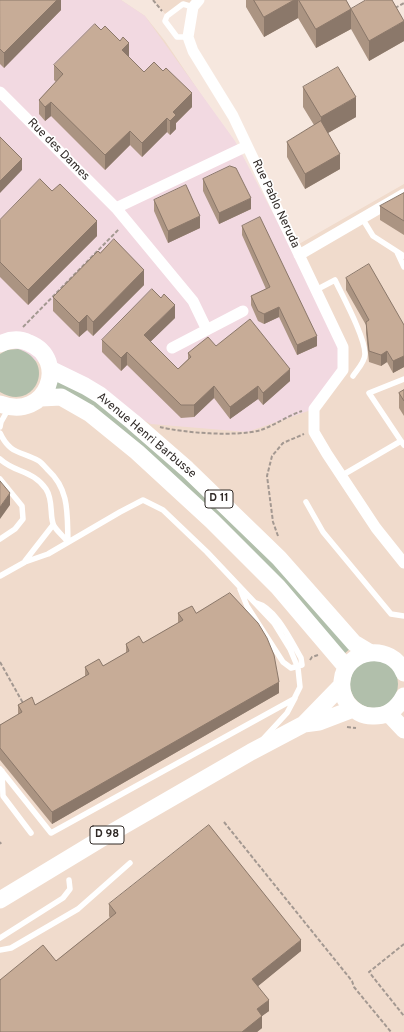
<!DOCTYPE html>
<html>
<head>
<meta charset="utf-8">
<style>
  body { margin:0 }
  canvas { display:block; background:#f6e7de }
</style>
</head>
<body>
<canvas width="404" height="1032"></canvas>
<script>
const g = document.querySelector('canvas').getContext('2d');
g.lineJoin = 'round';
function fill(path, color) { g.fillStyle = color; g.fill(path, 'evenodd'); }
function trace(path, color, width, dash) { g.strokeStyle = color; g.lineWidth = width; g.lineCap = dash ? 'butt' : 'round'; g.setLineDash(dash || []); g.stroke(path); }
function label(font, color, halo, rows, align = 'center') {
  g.font = font + ' Overpass,sans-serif'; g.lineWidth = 3; g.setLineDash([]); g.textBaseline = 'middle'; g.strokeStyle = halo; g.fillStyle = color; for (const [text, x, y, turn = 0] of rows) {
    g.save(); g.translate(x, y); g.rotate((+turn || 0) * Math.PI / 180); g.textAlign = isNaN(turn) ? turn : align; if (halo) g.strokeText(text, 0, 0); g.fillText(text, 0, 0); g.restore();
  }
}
const built = new Path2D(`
  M0,0H121L145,16L165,41L223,127L285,252L404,184V1032H0Z
  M153,0H199L193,7L183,4L167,16Z`);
const industrial = new Path2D(`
  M0,0H121L145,16L235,141L339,339L343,370L314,409L247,432L151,424L0,341Z`);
const green = new Path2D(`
  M18,349C58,361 35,413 0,392V354L7,350Z
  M54,377L100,403L160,453L280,567L352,647L344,654L261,562L50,390Z
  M350 684a24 24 0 1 1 48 0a24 24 0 1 1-48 0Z`);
const path = new Path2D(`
  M153,0L162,11
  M395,8L404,3
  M23,327L119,229
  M160,427C184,433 237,437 261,430C275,425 289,415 302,411
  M278,536L273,522L267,476L272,456L283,443L304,434
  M310,660L312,657L318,655
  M0,662L23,703
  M347,727L356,728
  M224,822L352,981L354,987L391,1032
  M0,842L1,844
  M404,944L369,972L404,1016`);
const service = new Path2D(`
  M188,37H177L165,21L167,16L183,4L193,7
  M362,218L373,236L404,256
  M397,252L404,267
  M316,290L335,280C343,297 365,337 365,354C365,362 357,370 353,376
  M0,427L1,422L9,408
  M0,433C10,455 22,451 39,461C42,463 45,467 48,470C70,490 67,515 68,542
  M401,441L369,393L404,379
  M0,459C15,473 33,470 46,489C54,501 49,517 54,526C57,531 64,537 68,542
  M341,476L401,441L404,445
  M0,479L22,506L23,519L15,529L0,539
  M306,502L323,532L391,614L404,616
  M25,561L53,525
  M0,576L25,562L48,554L120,512L143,500L163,510L207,552L274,623L290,649L298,668L300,687L294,699L51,833L0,769
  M240,589L247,606L283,662L291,668L302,665L301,658C291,641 276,608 256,603
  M264,738L287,713L295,698
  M2,771L3,796L31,833
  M0,938L63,898L70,889L69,880
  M0,950L11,948L78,909L130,863`);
const minor = new Path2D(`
  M199,0L193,7L188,37L193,51L233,116L343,347V370L314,409V432L327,454L376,528L404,563
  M0,92L116,208L193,301L207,330
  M116,208L247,146
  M299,255L404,194
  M172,348L243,311`);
const primary = new Path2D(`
  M0,344C10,339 19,338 29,343C69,359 48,422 0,404
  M50,369L85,386L100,395L133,422L187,469L279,558L354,643L369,652
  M41,398L61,397L89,413L137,452L212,521L278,587L346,667
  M404,673C392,642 345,648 342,681C341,689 343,697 348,704C354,711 363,716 372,716C387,717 397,709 404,696
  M388,713L404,730
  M304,724L319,722L353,709
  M0,900L104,837L251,752L304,724L341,686`);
const wall = new Path2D(`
  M0,0H61V10L4,68L0,64Z
  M246,0H346L351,9L404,41L369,61L351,29L316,48L298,18L264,37L246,7Z
  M129,58L144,72L192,107L176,123V129L170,135L167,132L142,157L130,145L105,170L51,116L45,121L39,114V100L56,82L54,80V65Z
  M303,87L356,117L328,133L340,169L305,189L287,157V142L314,125L303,107Z
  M203,179L251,209L219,224L203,191Z
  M52,191L97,236L28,305L0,277V220Z
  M404,193V235L380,220V206Z
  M154,200L200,228L168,243L154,211Z
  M242,226L317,346L297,355L279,317L264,324L258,321L251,305V296L266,289L242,235Z
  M100,253L144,285L93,336L87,330L79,337L53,311V297Z
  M346,278L404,325V367L393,373L387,362L381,366L369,362L366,333V325L346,290Z
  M175,318L150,342L178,369L188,359V353L216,346L290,381L263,405L258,399L230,419L214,398L194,417L181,418L127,365L121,371L102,352V340Z
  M404,390V416L399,408V393Z
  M178,613H196L279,693L52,824L0,760V725L18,715V705H35L85,676V667L103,666L126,653V644L143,643L178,623Z
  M109,904L301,951L258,986L269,1011L262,1016V1028L257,1032H0L56,961L110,918L109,916Z`);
const shadedWall = new Path2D(`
  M57,0H61V10L4,68V53Z
  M294,0H298V18L264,37V17Z
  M351,9V29L316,48V29Z
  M404,21V41L369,61V41Z
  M129,43V58L122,50Z
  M192,93V107L176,123V129L170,135V121L173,112Z
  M356,97V117L321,137V117Z
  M51,102V116L45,121V107Z
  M167,118V132L142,157V143Z
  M130,131V145L105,170V155Z
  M340,154V169L305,189V174Z
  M22,159V170L0,193V181Z
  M251,198V209L219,224V213Z
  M200,216V228L168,243V231Z
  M97,221V236L28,305V290Z
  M144,270V285L93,336V322Z
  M175,305V318L144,348V335Z
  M279,307V317L264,324V314Z
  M87,315V330L79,337V323Z
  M317,336V346L297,355V345Z
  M387,351V362L381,366V355Z
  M127,352V365L121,371V358Z
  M404,356V367L393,373V361Z
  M290,369V381L263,405V393Z
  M214,386V398L194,417V405Z
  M258,386V399L230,419V407Z
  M10,493V505L0,519V507Z
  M279,682V693L52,824V812Z
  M301,940V951L252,991V979Z
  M269,1000V1011L262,1016V1028L257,1032H242L257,1009Z`);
const building = new Path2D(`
  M0,0H57L4,53L0,49Z
  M254,0H294L264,17Z
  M299,0H346L351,9L316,29Z
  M366,0H392L404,21L369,41L351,9Z
  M95,24L101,30L105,26L120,41L123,37L129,43L122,50L144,72L154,62L163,71L166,68L192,93L173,112L176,115L170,121L167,118L142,143L130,131L105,155L51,102L45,107L39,100L63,74L54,65Z
  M338,67L356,97L321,117L303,87Z
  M321,121L340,154L305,174L287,142Z
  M0,137L22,159L0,181Z
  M230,166L236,168L251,198L219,213L203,179Z
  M40,179L52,191L60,184L97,221L28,290L0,262V220Z
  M186,185L200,216L168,231L154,200Z
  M404,193V221L380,206Z
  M260,217L317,336L297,345L279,307L264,314L258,311L251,296L270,287L242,226Z
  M114,239L144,270L93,322L87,315L79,323L53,297L98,251L100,253Z
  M369,264L404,325V356L393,361L387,351L381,355L369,351L366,322L369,320L346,278Z
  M152,289L161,298L164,294L175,305L144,335L178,369L191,357L188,353L208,337L216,346L250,319L290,369L263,393L258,386L230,407L214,386L194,405H181L127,352L121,358L102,340Z
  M404,390V401L399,393Z
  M0,481L10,493L0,507Z
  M230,593L258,623L267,638L274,655L279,682L52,812L0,748V725L22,712L18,705L32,697L35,705L89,674L85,667L99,659L103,666L129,651L126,644L139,636L143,643L183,620L178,613L192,606L196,613Z
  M209,825L301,940L252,979L269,1000L257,1009L262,1016L242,1032H0V980L43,945L56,961L116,913L109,904Z`);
const shields = [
  [219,499,28],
  [107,835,34]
];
const shieldNames = [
  ["D 11",219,499],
  ["D 98",107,835]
];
const streetNames = [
  ["Rue des Dames",58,150,45],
  ["Rue Pablo Neruda",275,204,65],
  ["Avenue Henri Barbusse",146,436,40]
];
fill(built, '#f0dbcc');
fill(industrial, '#f2d9e1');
fill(green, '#b1bfab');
trace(path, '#a39891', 2, [4, 2]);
trace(service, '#fff', 5.5);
trace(minor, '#fff', 11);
trace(primary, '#fff', 17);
fill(wall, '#ab9482');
fill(shadedWall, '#8b786a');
fill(building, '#c7ac97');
trace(building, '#8b786a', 1);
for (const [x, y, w] of shields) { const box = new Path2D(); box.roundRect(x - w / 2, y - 9, w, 18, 3); g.fillStyle = '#fff'; g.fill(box); trace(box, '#302a27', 1); }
label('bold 11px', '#302a27', null, shieldNames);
label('12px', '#302a27', '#fff', streetNames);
</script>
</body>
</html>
